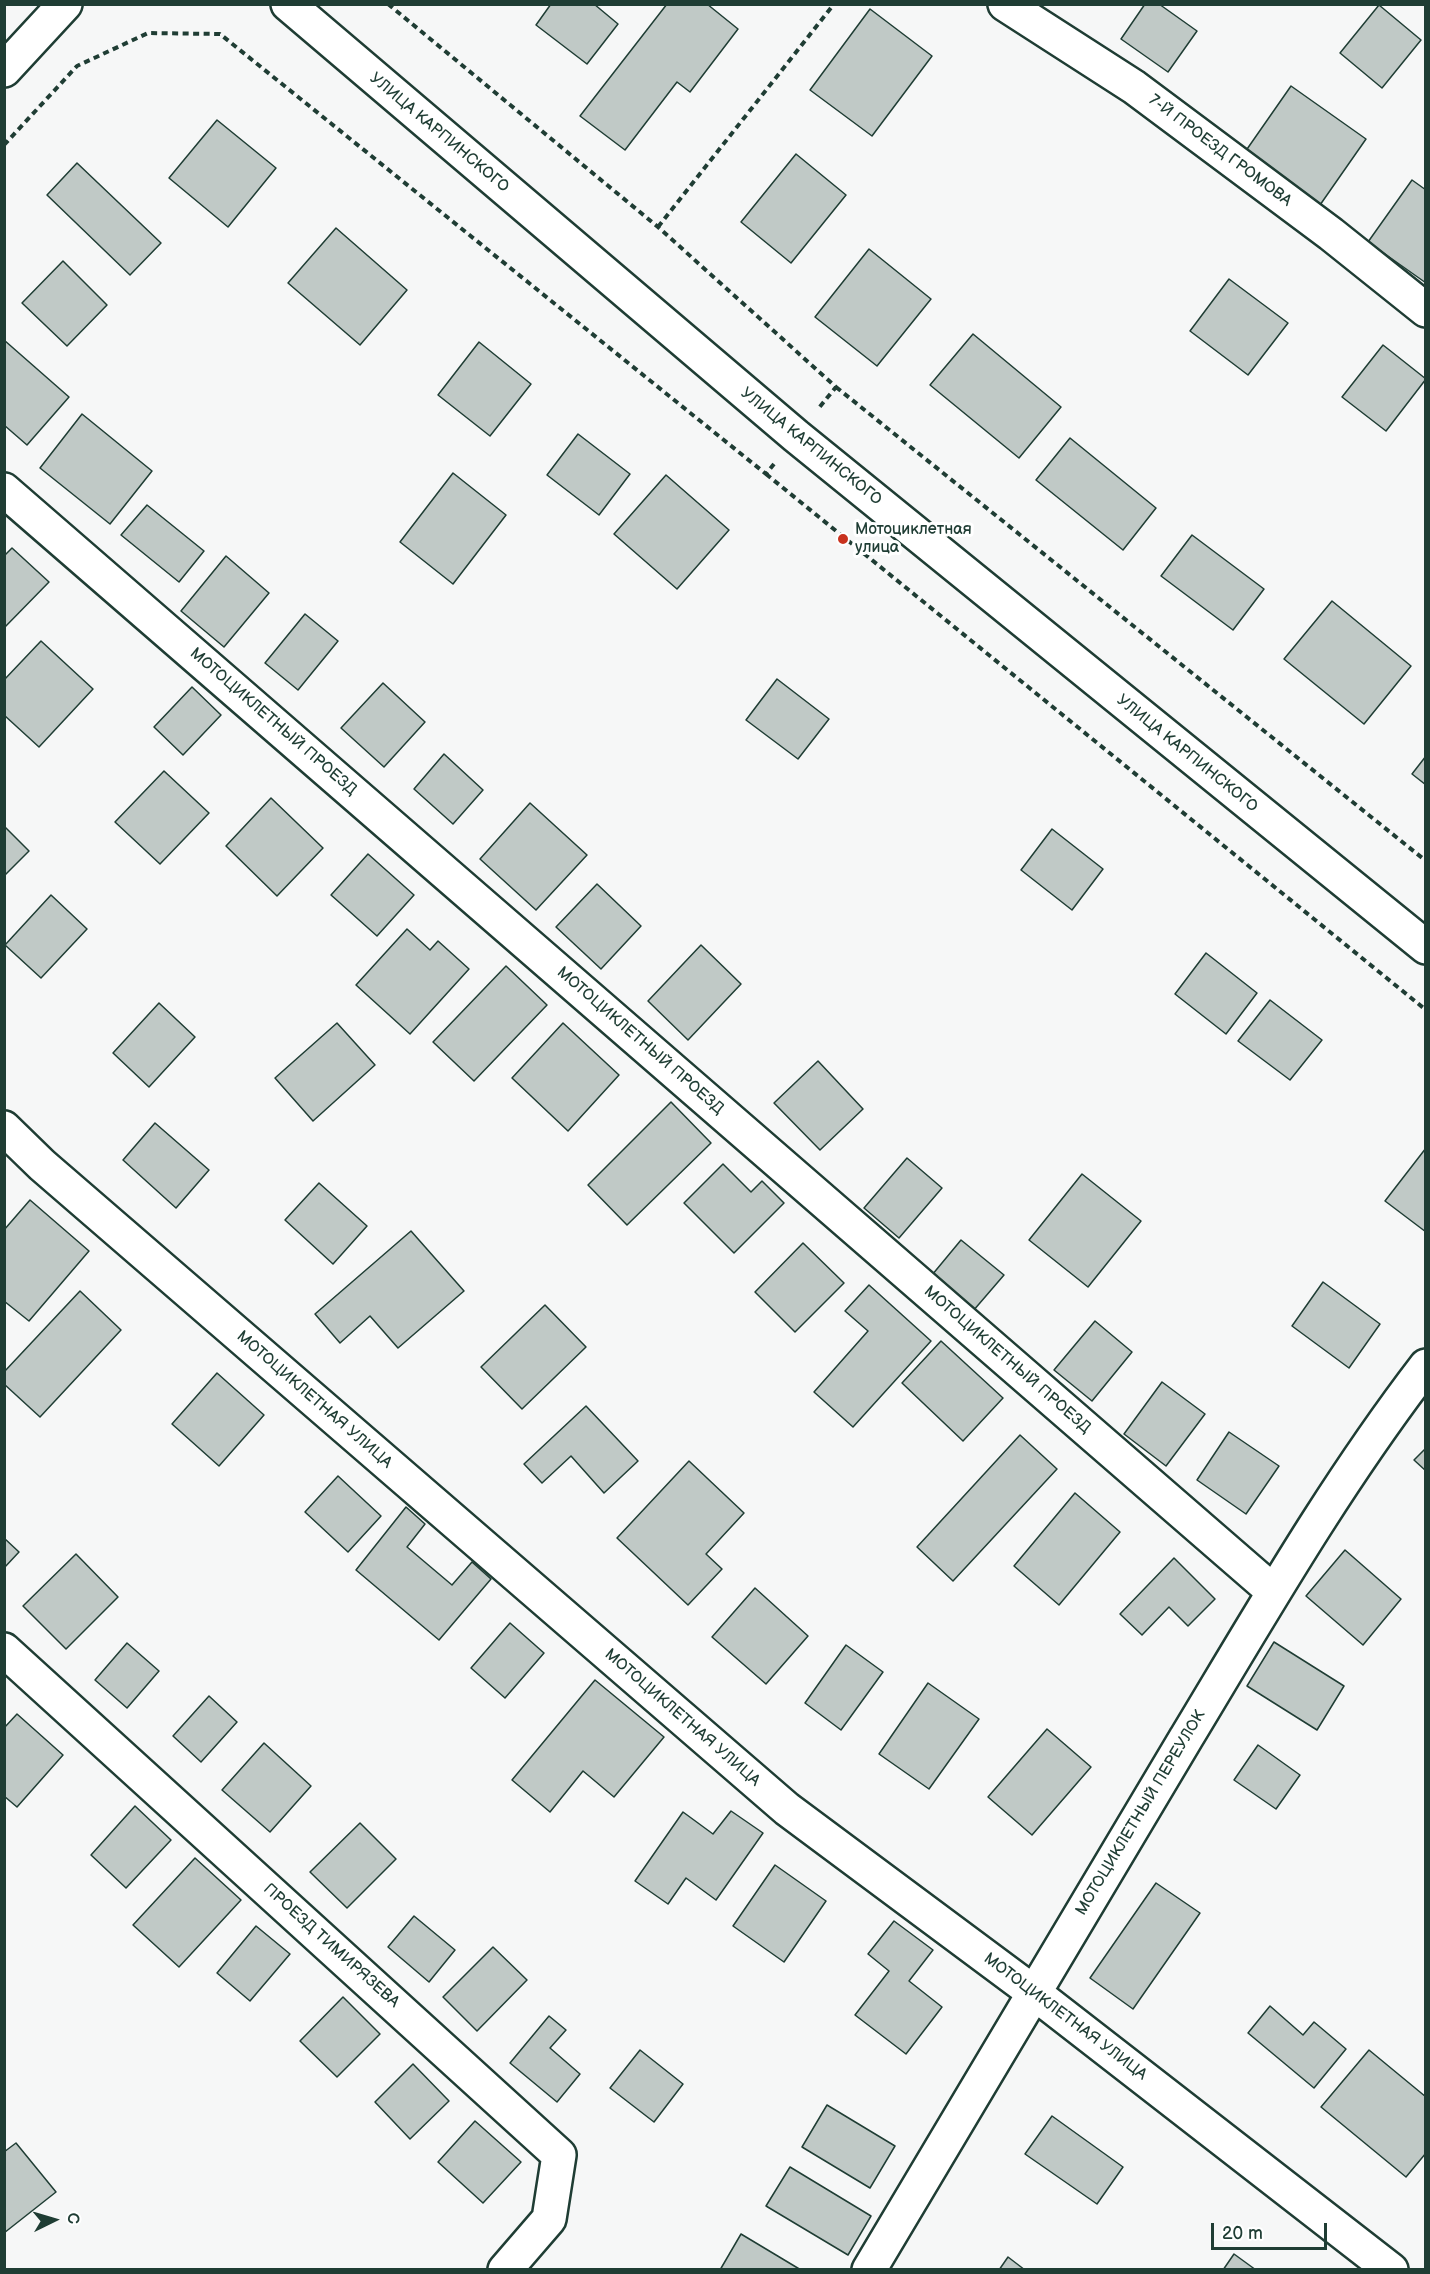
<!DOCTYPE html>
<html>
<head>
<meta charset="utf-8">
<style>
  body { margin:0 }
  #map { position:relative; width:1430px; height:2274px; overflow:hidden; background:#f6f7f7; font-family:"Balsamiq Sans",sans-serif }
  canvas { display:block }
  .frame { position:absolute; inset:0; border:6px solid #1f3d34; pointer-events:none }
  .north { position:absolute; left:24px; top:2190px; width:60px; height:60px; -webkit-text-stroke:4px #fff; paint-order:stroke; rotate:85deg; font-size:16px; font-weight:700; line-height:24px; text-align:center; color:#1f3d34 }
  .north::after { content:''; display:block; margin:auto; width:21px; height:27px; background:#1f3d34; clip-path:polygon(50% 0,100% 100%,50% 72%,0 100%) }
  .scale { position:absolute; left:1211px; top:2223px; width:116px; height:27px; box-sizing:border-box; border:3px solid #1f3d34; border-top:0; padding-left:8px; font-size:18px; line-height:21px; white-space:nowrap; color:#1f3d34; -webkit-text-stroke:4px #fff; paint-order:stroke }
</style>
</head>
<body>
<div id="map">
<canvas width="1430" height="2274"></canvas>
<div class="frame"></div>
<div class="north">С</div>
<div class="scale">20 m</div>
</div>
<script>
const g = document.querySelector('canvas').getContext('2d');
g.lineJoin = 'round';
function fill(path, color) { g.fillStyle = color; g.fill(path, 'evenodd'); }
function trace(path, color, width, dash) { g.strokeStyle = color; g.lineWidth = width; g.lineCap = dash ? 'butt' : 'round'; g.setLineDash(dash || []); g.stroke(path); }
function label(font, color, halo, rows, align = 'center') {
  g.font = font + ' "Balsamiq Sans",sans-serif'; g.lineWidth = 6; g.setLineDash([]); g.textBaseline = 'middle'; g.strokeStyle = halo; g.fillStyle = color; for (const [text, x, y, turn = 0] of rows) {
    g.save(); g.translate(x, y); g.rotate((+turn || 0) * Math.PI / 180); g.textAlign = isNaN(turn) ? turn : align; if (halo) g.strokeText(text, 0, 0); g.fillText(text, 0, 0); g.restore();
  }
}
const building = new Path2D(`
  M551,4H594L618,24L587,64L536,25Z
  M667,4H707L738,29L690,92L677,82L625,150L580,116Z
  M1145,4H1159L1197,31L1168,72L1121,39Z
  M1379,5L1421,40L1382,88L1340,53Z
  M870,9L932,56L872,136L810,90Z
  M1291,86L1366,139L1320,205L1245,152Z
  M217,120L276,168L228,227L169,178Z
  M796,154L846,195L791,263L741,222Z
  M77,163L161,243L130,275L47,195Z
  M1412,180L1426,190V283L1368,242Z
  M336,228L407,290L360,345L288,283Z
  M869,249L931,299L877,366L815,317Z
  M63,261L107,305L67,346L22,303Z
  M1229,279L1288,323L1248,375L1190,331Z
  M973,334L1061,407L1019,458L930,385Z
  M4,340L69,397L27,445L4,425Z
  M479,342L531,384L490,436L438,395Z
  M1383,345L1426,379L1386,431L1342,397Z
  M82,414L152,471L110,524L40,468Z
  M578,434L630,474L599,515L547,475Z
  M1070,438L1156,508L1123,550L1036,480Z
  M453,473L506,515L453,584L400,542Z
  M666,475L729,530L677,589L614,534Z
  M147,505L204,551L179,582L121,535Z
  M1192,535L1264,589L1233,630L1161,576Z
  M12,548L49,582L4,628V556Z
  M226,556L269,593L224,647L181,611Z
  M1332,601L1411,666L1364,724L1284,659Z
  M305,614L338,641L298,690L265,663Z
  M41,641L93,689L39,747L4,715V680Z
  M777,679L829,719L798,759L746,720Z
  M383,683L425,722L384,767L341,728Z
  M192,687L221,715L183,755L154,727Z
  M444,754L483,790L453,824L414,789Z
  M1426,756V785L1412,774Z
  M164,771L209,813L160,864L115,822Z
  M271,798L323,848L277,896L226,846Z
  M530,803L587,855L536,910L480,859Z
  M4,826L29,851L4,876Z
  M1052,829L1103,869L1072,910L1021,870Z
  M368,854L414,895L377,936L331,895Z
  M597,884L641,926L601,969L556,927Z
  M51,895L87,929L41,978L5,945Z
  M407,929L430,950L438,941L469,969L410,1034L356,985Z
  M701,945L741,984L688,1040L648,1001Z
  M1206,953L1257,993L1226,1034L1175,994Z
  M506,966L547,1005L474,1081L433,1042Z
  M1270,1000L1322,1040L1290,1080L1238,1041Z
  M159,1003L195,1037L149,1087L113,1053Z
  M337,1023L375,1065L313,1121L275,1078Z
  M563,1023L619,1075L568,1131L512,1078Z
  M818,1061L863,1109L820,1150L774,1103Z
  M671,1102L711,1143L627,1225L588,1185Z
  M155,1123L209,1170L176,1208L123,1160Z
  M1426,1148V1232L1385,1201Z
  M907,1158L942,1188L899,1238L864,1208Z
  M723,1164L751,1192L762,1181L784,1203L734,1253L684,1203Z
  M1082,1174L1141,1221L1088,1287L1029,1240Z
  M319,1183L367,1226L333,1264L285,1220Z
  M30,1200L89,1251L29,1321L4,1301V1230Z
  M411,1231L464,1291L398,1348L370,1316L340,1343L315,1314Z
  M961,1240L1004,1275L973,1311L932,1275Z
  M803,1243L844,1283L795,1332L755,1292Z
  M1323,1282L1380,1324L1349,1368L1292,1326Z
  M869,1285L931,1341L853,1427L814,1392L868,1331L845,1311Z
  M80,1291L121,1330L40,1417L4,1384V1372Z
  M545,1305L586,1347L522,1409L481,1367Z
  M1095,1321L1132,1352L1092,1401L1054,1370Z
  M941,1341L1003,1398L963,1441L902,1383Z
  M217,1373L264,1415L219,1466L172,1424Z
  M1162,1382L1205,1414L1166,1466L1124,1434Z
  M586,1406L638,1461L604,1493L571,1456L542,1483L524,1464Z
  M1229,1432L1279,1466L1246,1514L1197,1480Z
  M1020,1435L1057,1469L953,1581L917,1547Z
  M1426,1448V1471L1414,1460Z
  M689,1461L744,1513L706,1554L722,1569L688,1605L617,1538Z
  M338,1476L381,1516L348,1552L305,1512Z
  M1075,1493L1120,1532L1059,1605L1014,1566Z
  M406,1507L425,1524L407,1547L452,1585L472,1562L491,1579L439,1640L356,1570Z
  M4,1538L19,1552L4,1568Z
  M1345,1550L1401,1599L1363,1645L1306,1596Z
  M76,1554L118,1597L66,1649L23,1606Z
  M1174,1558L1215,1599L1188,1626L1169,1607L1142,1635L1120,1614Z
  M755,1588L808,1636L766,1684L712,1637Z
  M510,1623L544,1653L505,1698L471,1668Z
  M1274,1642L1344,1686L1317,1730L1247,1686Z
  M127,1643L159,1671L127,1708L95,1680Z
  M846,1645L883,1672L841,1730L805,1703Z
  M595,1680L664,1737L614,1797L583,1771L550,1812L512,1780Z
  M928,1683L979,1719L929,1789L879,1754Z
  M209,1696L237,1722L201,1762L173,1736Z
  M17,1714L63,1755L17,1807L4,1796V1728Z
  M1047,1729L1091,1767L1032,1835L988,1797Z
  M264,1743L311,1786L270,1832L222,1790Z
  M1258,1745L1300,1775L1276,1809L1234,1780Z
  M135,1806L171,1840L126,1888L91,1855Z
  M731,1811L763,1833L716,1900L686,1878L668,1904L635,1881L683,1812L713,1834Z
  M360,1823L396,1859L347,1908L310,1872Z
  M195,1858L241,1900L179,1967L133,1925Z
  M775,1865L826,1901L784,1962L733,1926Z
  M1156,1883L1200,1913L1133,2009L1090,1978Z
  M414,1916L455,1950L429,1982L388,1947Z
  M894,1921L933,1950L909,1981L942,2007L906,2054L855,2015L889,1971L868,1954Z
  M256,1926L290,1954L250,2001L217,1973Z
  M493,1947L527,1980L477,2031L443,1997Z
  M343,1997L380,2034L337,2077L300,2041Z
  M1270,2006L1303,2035L1314,2022L1346,2049L1314,2088L1248,2033Z
  M549,2016L566,2030L550,2048L580,2074L557,2102L510,2063Z
  M640,2050L683,2084L654,2122L610,2088Z
  M1369,2050L1426,2097V2153L1406,2177L1321,2107Z
  M413,2064L449,2101L410,2139L375,2102Z
  M827,2105L895,2146L870,2188L802,2147Z
  M1052,2116L1123,2167L1097,2204L1025,2154Z
  M475,2121L521,2162L483,2203L438,2162Z
  M16,2143L56,2192L4,2233V2152Z
  M790,2167L871,2216L848,2255L766,2206Z
  M741,2234L801,2270H720Z
  M1234,2254L1256,2270H1223Z
  M1008,2257L1025,2270H999Z`);
const path = new Path2D(`
  M388,4L658,227L836,387L818,409
  M4,145L77,66L148,33L220,34L766,474L774,464
  M658,227L834,4
  M836,387L1426,861
  M766,474L1426,1010`);
const minor = new Path2D(`
  M1005,4L1134,87L1331,234L1426,310
  M4,490L1274,1592
  M4,1128L42,1165L787,1809L1033,1992L1391,2270
  M4,1650L559,2155L549,2219L505,2270
  M869,2270C974,2092 1080,1915 1186,1738C1262,1612 1336,1483 1426,1366`);
const primary = new Path2D(`
  M288,4L796,436L1426,947
  M4,70L65,4`);
const markers = [
  [843,539,6,"#c8321e"]
];
const streetNames = [
  ["УЛИЦА КАРПИНСКОГО",439,133,40],
  ["7-Й ПРОЕЗД ГРОМОВА",1220,151,37],
  ["УЛИЦА КАРПИНСКОГО",811,447,39],
  ["МОТОЦИКЛЕТНЫЙ ПРОЕЗД",273,722,41],
  ["УЛИЦА КАРПИНСКОГО",1187,754,39],
  ["МОТОЦИКЛЕТНЫЙ ПРОЕЗД",640,1041,41],
  ["МОТОЦИКЛЕТНЫЙ ПРОЕЗД",1007,1360,41],
  ["МОТОЦИКЛЕТНАЯ УЛИЦА",314,1400,41],
  ["МОТОЦИКЛЕТНАЯ УЛИЦА",682,1718,41],
  ["МОТОЦИКЛЕТНЫЙ ПЕРЕУЛОК",1141,1813,-59],
  ["ПРОЕЗД ТИМИРЯЗЕВА",331,1946,42],
  ["МОТОЦИКЛЕТНАЯ УЛИЦА",1065,2017,37]
];
const poiNames = [
  ["Мотоциклетная",855,530],
  ["улица",855,548]
];
fill(building, '#c0c9c6');
trace(building, '#1f3d34', 1.5);
trace(minor, '#1f3d34', 38);
trace(primary, '#1f3d34', 38);
trace(path, '#1f3d34', 4, [6, 4.5]);
trace(minor, '#fff', 33);
trace(primary, '#fff', 33);
for (const [x, y, r, color] of markers) { const dot = new Path2D(); dot.arc(x, y, r, 0, 2 * Math.PI); g.fillStyle = color; g.fill(dot); trace(dot, '#fff', 2); }
label('16px', '#1f3d34', '#fff', streetNames);
label('16px', '#1f3d34', '#fff', poiNames, 'left');
</script>
</body>
</html>
